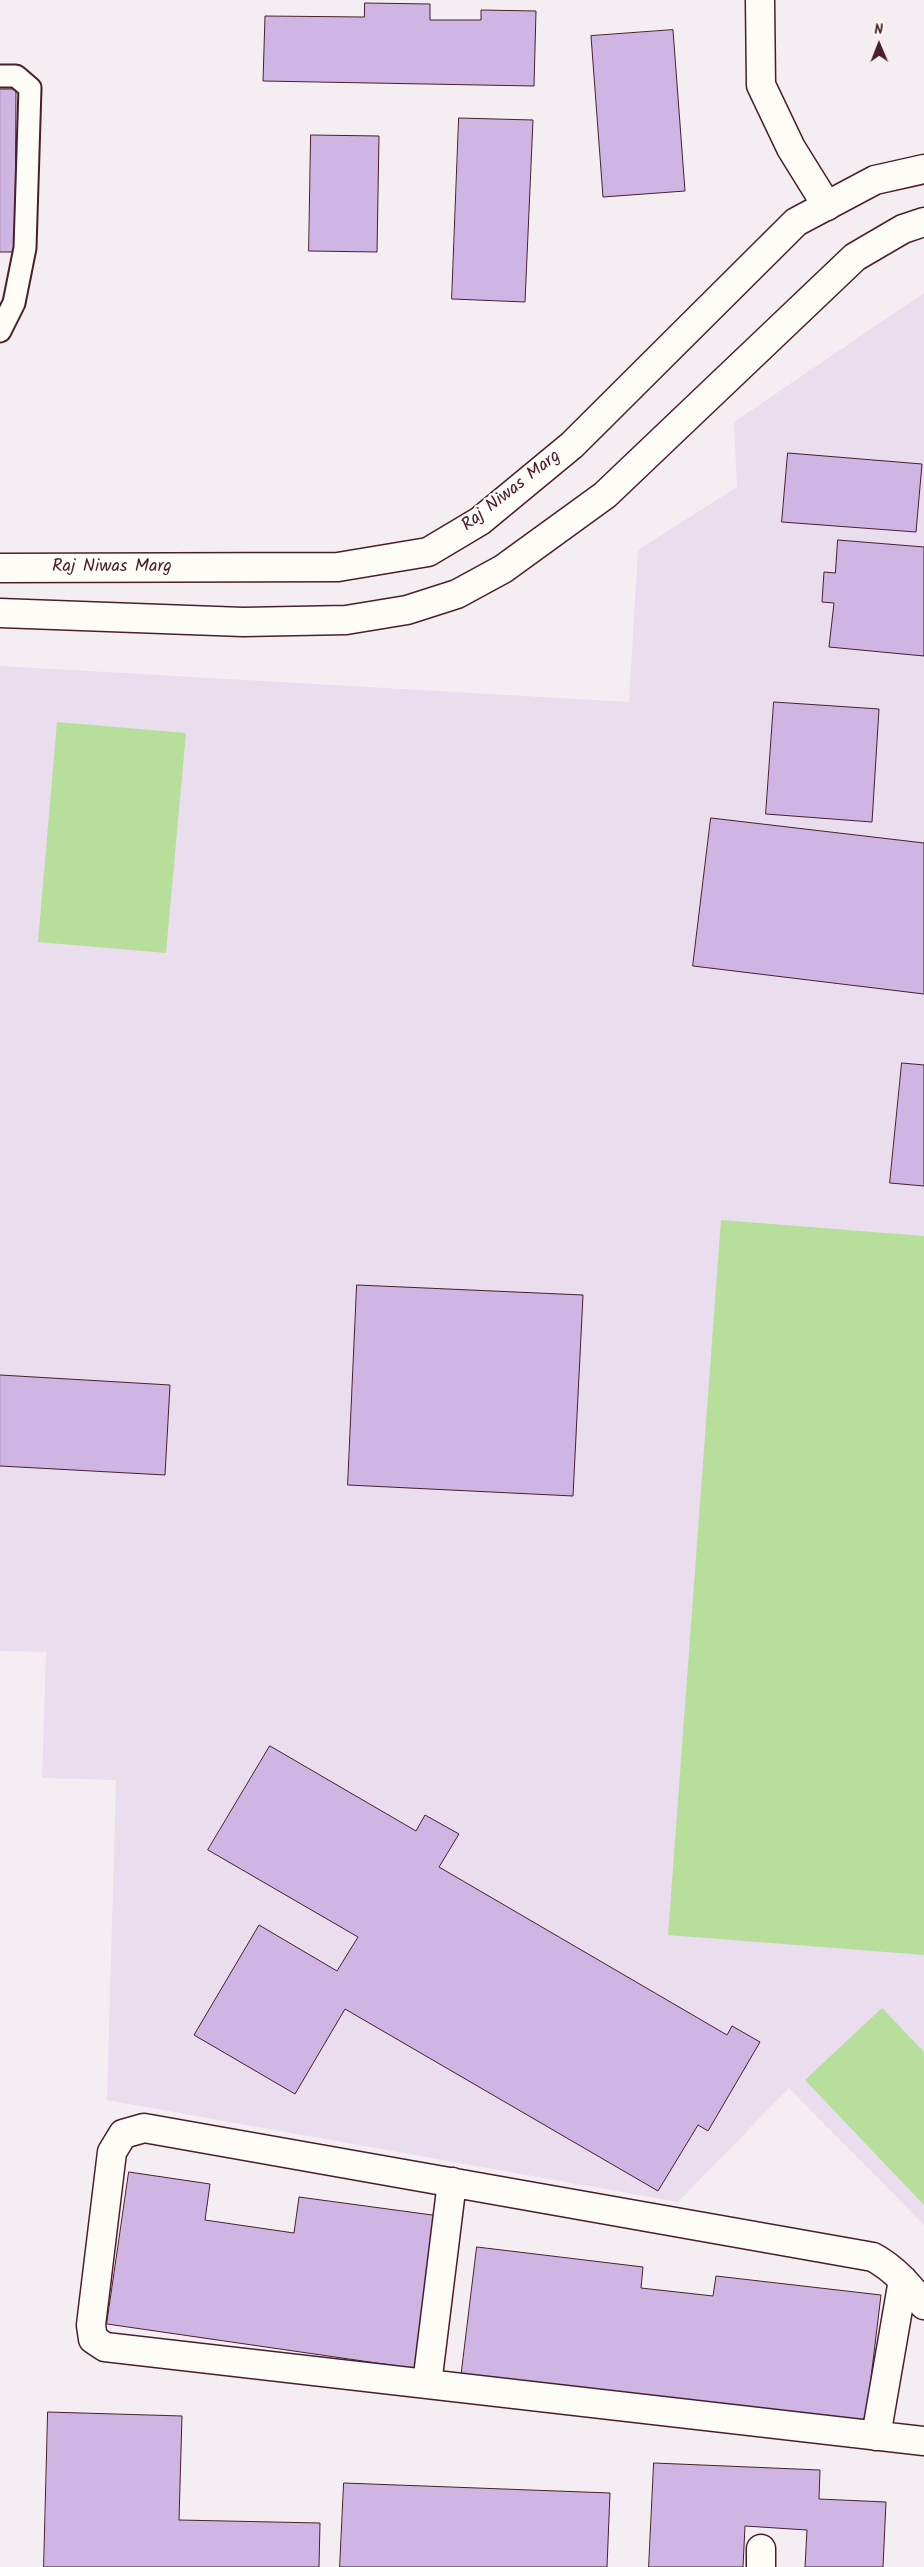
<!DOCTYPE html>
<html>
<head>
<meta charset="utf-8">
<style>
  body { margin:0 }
  #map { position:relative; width:924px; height:2567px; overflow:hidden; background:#f4eef3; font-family:Kalam,sans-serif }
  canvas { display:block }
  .north { position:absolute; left:854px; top:20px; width:50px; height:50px; -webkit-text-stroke:4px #fdfcf7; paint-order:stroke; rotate:359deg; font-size:14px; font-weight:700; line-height:20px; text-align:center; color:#4a1f2b }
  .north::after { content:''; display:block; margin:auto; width:18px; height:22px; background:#4a1f2b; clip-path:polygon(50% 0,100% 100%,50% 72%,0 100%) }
</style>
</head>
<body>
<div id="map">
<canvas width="924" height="2567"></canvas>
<div class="north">N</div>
</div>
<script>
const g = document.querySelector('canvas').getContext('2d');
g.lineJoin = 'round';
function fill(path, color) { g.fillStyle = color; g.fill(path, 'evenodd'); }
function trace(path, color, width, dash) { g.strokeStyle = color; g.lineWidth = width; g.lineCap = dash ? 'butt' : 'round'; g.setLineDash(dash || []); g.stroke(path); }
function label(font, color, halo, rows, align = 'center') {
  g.font = font + ' Kalam,sans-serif'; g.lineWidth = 4.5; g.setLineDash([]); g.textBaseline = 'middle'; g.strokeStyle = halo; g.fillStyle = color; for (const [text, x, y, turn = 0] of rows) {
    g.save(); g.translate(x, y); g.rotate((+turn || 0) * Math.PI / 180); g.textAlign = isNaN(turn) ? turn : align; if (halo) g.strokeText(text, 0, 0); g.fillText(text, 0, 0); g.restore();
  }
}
const built = new Path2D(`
  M924,293V2225L789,2088L678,2202L107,2100L116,1780L42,1778L46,1652L0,1651V666L629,702L638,550L737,487L734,422Z`);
const green = new Path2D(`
  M57,722L186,733L166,953L38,942Z
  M721,1220L924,1236V1955L668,1935Z
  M882,2008L924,2052V2205L805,2080Z`);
const building = new Path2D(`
  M365,3L430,4V20H481V10L536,11L534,86L263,81L265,16L364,17Z
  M673,30L685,191L603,197L591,36Z
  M0,89H16L15,252H0Z
  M459,118L533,120L525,302L452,299Z
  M311,135L379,136L377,252L309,251Z
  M788,453L922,464L916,532L782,522Z
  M838,540L924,547V656L829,647L834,603L822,602L824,572L835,573Z
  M774,702L879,709L872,822L766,814Z
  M711,818L924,843V994L693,966Z
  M902,1063L924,1065V1186L890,1183Z
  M357,1285L583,1295L573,1496L348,1485Z
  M0,1375L170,1385L165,1475L0,1466Z
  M270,1746L416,1831L425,1815L459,1834L439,1867L727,2035L732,2026L760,2042L708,2131L698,2125L658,2191L345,2009L295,2094L194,2035L259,1925L337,1971L358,1937L208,1850Z
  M129,2172L210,2184L205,2220L294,2233L299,2197L447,2217L425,2370L107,2324Z
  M477,2247L643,2267L641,2288L713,2296L716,2276L881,2295L865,2427L461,2378Z
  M48,2412L182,2416L179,2520L320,2523L319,2567H44Z
  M654,2463L820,2470L819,2499L886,2502L883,2567H805L807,2530L745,2526L743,2567H649Z
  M344,2483L610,2493L607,2567H340Z`);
const service = new Path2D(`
  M0,76H16L30,88L25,248L14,303L0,331`);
const minor = new Path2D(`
  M760,0L761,85L791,148L827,206
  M924,2305C909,2286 895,2269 873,2257L144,2128L123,2134L112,2152L91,2325L93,2339L105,2347L924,2441
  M427,2384L452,2182
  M876,2436L903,2280
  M761,2567V2549`);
const tertiary = new Path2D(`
  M0,568L338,567L428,552L480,521L572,445L796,222L875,180L924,169
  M0,613L243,622L346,620L407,610L457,594L503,569L605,495L855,257L903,229L924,222`);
const streetNames = [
  ["Raj Niwas Marg",512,492,-38],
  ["Raj Niwas Marg",112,568]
];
fill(built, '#e9ddee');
fill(green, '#b7df9b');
fill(building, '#cfb5e4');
trace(building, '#4a1f2b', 1);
trace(service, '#4a1f2b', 25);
trace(minor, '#4a1f2b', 31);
trace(tertiary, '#4a1f2b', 31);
trace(service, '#fdfcf7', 21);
trace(minor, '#fdfcf7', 28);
trace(tertiary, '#fdfcf7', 28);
label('18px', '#4a1f2b', '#fdfcf7', streetNames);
</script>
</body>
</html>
